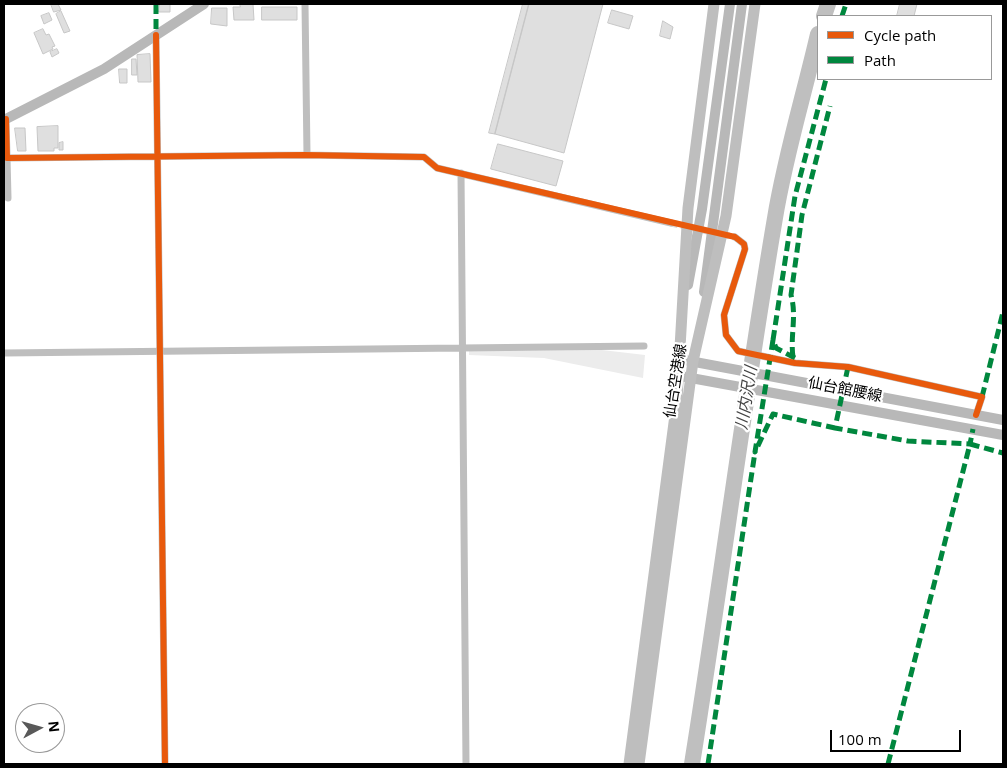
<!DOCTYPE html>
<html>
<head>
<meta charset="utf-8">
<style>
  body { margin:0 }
  #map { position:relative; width:1007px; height:768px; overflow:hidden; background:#fff; font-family:"Open Sans",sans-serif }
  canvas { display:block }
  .frame { position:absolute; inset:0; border:5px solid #000; pointer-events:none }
  .legend { position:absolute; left:817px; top:15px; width:175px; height:65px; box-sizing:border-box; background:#fff; border:1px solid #999; margin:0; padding:6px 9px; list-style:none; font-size:15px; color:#000 }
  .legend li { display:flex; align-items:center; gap:10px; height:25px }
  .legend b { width:25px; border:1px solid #999 }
  .north { position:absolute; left:15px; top:703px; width:50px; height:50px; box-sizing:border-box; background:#fff; border:1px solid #999; border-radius:50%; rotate:84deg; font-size:14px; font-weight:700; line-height:20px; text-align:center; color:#000 }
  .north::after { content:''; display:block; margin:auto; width:18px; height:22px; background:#595959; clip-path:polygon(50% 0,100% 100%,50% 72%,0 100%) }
  .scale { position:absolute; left:830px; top:730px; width:131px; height:22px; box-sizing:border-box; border:2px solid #000; border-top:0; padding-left:6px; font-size:15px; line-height:18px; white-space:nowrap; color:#000; -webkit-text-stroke:4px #fff; paint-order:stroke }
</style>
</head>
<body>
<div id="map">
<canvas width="1007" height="768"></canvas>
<div class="frame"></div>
<ul class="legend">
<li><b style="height:6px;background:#e8590c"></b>Cycle path</li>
<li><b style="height:6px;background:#00873e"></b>Path</li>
</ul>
<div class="north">N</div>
<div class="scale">100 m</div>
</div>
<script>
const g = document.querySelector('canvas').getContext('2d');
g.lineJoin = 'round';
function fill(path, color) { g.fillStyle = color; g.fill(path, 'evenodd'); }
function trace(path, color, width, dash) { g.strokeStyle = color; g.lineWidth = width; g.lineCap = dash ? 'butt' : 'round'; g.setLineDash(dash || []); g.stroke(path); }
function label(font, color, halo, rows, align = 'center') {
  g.font = font + ' "Open Sans","Noto Sans JP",sans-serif'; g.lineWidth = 4.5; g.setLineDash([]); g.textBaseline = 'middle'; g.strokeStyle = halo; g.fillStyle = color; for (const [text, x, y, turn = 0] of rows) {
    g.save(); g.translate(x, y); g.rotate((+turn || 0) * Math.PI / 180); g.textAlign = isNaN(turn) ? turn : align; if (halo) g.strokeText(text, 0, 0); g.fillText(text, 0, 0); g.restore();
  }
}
const green = new Path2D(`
  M602,350L645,355L643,378L544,358L469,355V351Z`);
const river = new Path2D(`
  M824,16L828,4
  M692,764C721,583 744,400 775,218C785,156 804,95 818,34`);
const building = new Path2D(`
  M51,4H58L61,10L54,12Z
  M160,4H170V12H159Z
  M240,4H253L254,20H234L233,7H240Z
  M523,4H529L495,134L489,133Z
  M529,4H603L564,153L495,134Z
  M900,4H917L914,16H897Z
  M262,7H297V20H262Z
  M212,8H227V26L211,24Z
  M612,10L633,16L629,29L608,23Z
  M61,11L70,31L64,33L56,14Z
  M49,13L52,20L44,24L41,16Z
  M663,21L673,27L670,39L660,36Z
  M43,29L46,35L49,34L55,46L52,47L53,49L43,54L34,33Z
  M57,49L59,53L52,57L50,52Z
  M150,54L151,82H138L137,55Z
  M132,59H136L137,75H132Z
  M119,69H127V83H120Z
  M58,126V148H54V151H38L37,127Z
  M15,128H25L26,151H18Z
  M63,142V150H59V143Z
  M498,144L563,161L556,186L491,169Z`);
const streetTunnel = new Path2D(`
  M671,223L735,237`);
const street = new Path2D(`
  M305,4L307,155
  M156,35L165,764
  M6,119L7,158L304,155L424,157L437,168L671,223
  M7,158L8,198
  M461,173L466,764
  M735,237L744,244L745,249L724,315L726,335L738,351L795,363L848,367L982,397L976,415
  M4,353L644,346`);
const secondary = new Path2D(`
  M4,120L104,69L204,4
  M688,285L702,209L730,4
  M704,292L742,4
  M679,359L1003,420
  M680,376L1003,435`);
const primary = new Path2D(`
  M629,764L677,400L688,208L714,4
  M639,764L693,361L726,216L755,4`);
const quiet = new Path2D(`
  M156,4V35
  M842,16L846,4
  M773,340L795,196L826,79
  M793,357C790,336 797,316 791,295L802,215L830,106
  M795,358L776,348L773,340L755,452L773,414L835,428
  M848,367L835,428L908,441L970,444L973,429
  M982,397L1003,312
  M708,764L755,452
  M888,764L970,444L1003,453`);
const cycleway = new Path2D(`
  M156,35L165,764
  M6,119L7,158L304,155L424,157L437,168L735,237L744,244L745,249L724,315L726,335L738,351L795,363L848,367L982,397L976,415`);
const streetNames = [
  ["仙台空港線",676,381,-81],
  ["仙台館腰線",845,390,11]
];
const waterNames = [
  ["川内沢川",747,398,-81]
];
fill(green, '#ececec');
trace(river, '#bfbfbf', 16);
fill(building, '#dfdfdf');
trace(building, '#c7c7c7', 1);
trace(streetTunnel, '#d9d9d9', 7, [7, 3.5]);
trace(street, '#bebebe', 7);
trace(secondary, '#b8b8b8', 10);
trace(primary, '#bebebe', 11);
trace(quiet, '#00873e', 5, [10, 5]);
trace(cycleway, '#e8590c', 6);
label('15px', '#000', '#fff', streetNames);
label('italic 16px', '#444', '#fff', waterNames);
</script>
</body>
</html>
